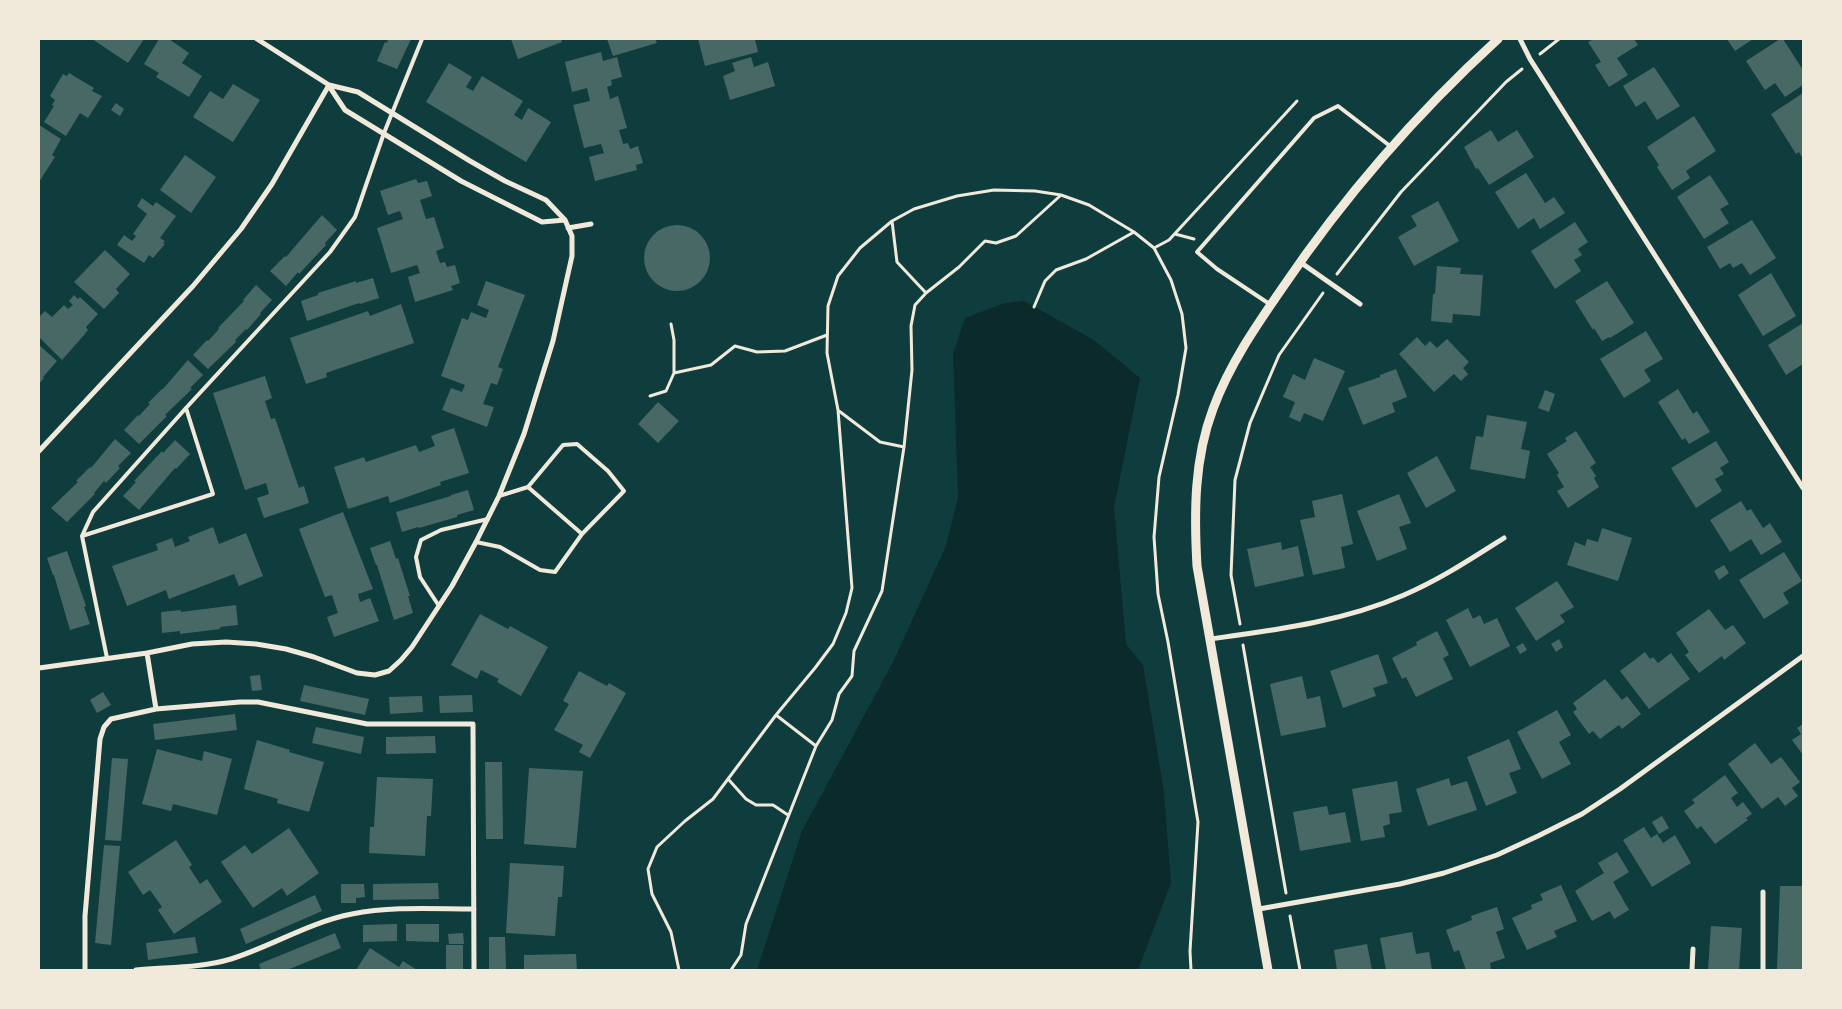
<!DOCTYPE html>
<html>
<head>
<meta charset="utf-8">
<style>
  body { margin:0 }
  #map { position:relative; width:1842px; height:1009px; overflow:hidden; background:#0f3d3e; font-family:Figtree,sans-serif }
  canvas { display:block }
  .frame { position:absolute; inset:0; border:40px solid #f1e9da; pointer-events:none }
</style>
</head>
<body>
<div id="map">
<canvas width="1842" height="1009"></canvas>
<div class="frame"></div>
</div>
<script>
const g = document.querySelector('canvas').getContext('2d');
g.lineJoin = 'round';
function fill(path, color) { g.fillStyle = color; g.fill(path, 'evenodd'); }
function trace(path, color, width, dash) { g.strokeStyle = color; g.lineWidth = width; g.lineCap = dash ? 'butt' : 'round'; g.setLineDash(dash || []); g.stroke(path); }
const water = new Path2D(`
  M1024,301L1094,340L1140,378L1114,507L1126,644L1143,665L1164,792L1171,883L1138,970H757L802,831L893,662L946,546L958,497L953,354L965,318L1005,303Z`);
const building = new Path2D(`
  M92,39H144L128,63Z
  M159,39H169L189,53L182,63L202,76L189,97L156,77L159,73L144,64Z
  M388,39H411L397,69L377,61L385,42L387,43Z
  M511,39H561L562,42L518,59Z
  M607,39H655L657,43L613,56Z
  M698,39H755L758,52L705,66Z
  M1594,39H1634L1638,45L1617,58L1628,75L1609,87L1595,65L1601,62L1588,42Z
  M1727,39H1753L1735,51Z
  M1780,39H1783L1803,70V85L1785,97L1775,83L1765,90L1746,61Z
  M601,52L603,61L617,57L622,77L611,80L612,85L607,87L610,99L618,96L627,128L619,130L623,144L628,143L630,149L638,146L643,163L636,165L637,170L595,181L589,157L604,153L601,144L584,148L573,105L590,101L587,88L572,92L565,62Z
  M751,57L754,67L768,62L775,86L730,100L723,76L735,71L732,63Z
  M449,63L472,77L466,87L473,91L482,76L523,101L514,115L522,120L528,108L551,122L526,162L426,102Z
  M1654,67L1680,106L1657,120L1645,101L1636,107L1623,86Z
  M69,73L94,88L92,91L102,96L88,118L80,113L66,136L44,122L54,106L52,105L55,100L50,96L63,74L67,76Z
  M233,84L260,100L233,142L193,117L210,91L223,99Z
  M1803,93V159L1799,152L1796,154L1771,114Z
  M116,103L124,109L120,116L111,110Z
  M1694,116L1716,151L1686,171L1690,178L1672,190L1657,167L1659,165L1647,147Z
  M39,125L61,139L52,155L55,157L39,182Z
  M1491,130L1498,142L1517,130L1534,157L1489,185L1478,168L1476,169L1464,147Z
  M185,155L216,177L191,213L160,190Z
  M1526,173L1545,203L1554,197L1565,213L1540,229L1534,218L1518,229L1495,192Z
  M1710,175L1729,204L1720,209L1729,223L1704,239L1677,197Z
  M416,179L418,183L427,181L432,196L420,200L426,219L434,217L444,248L436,251L440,263L445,262L447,267L455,265L460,283L451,286L453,290L415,302L408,277L420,273L417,265L391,273L377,228L403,219L400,211L388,215L380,191Z
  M142,198L153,206L156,202L176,216L160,238L165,241L163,243L165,244L153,258L149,255L144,263L117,245L124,235L132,241L136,236L133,234L147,214L137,206Z
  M1438,201L1459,241L1414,266L1398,237L1417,226L1411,216Z
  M322,215L337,230L325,243L326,245L299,274L298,272L286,286L270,271L285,256L286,257Z
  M1752,220L1776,258L1750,275L1742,263L1733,268L1730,263L1720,269L1707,247Z
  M1575,222L1588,242L1578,249L1582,255L1574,260L1581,271L1555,289L1531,251Z
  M644 258a33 33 0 1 1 66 0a33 33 0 1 1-66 0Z
  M105,250L130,274L116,289L119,293L104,309L74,282Z
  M1437,266L1461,268L1460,274L1483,275L1480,316L1453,314L1452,323L1431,321L1433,294H1435Z
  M1771,273L1796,316L1763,336L1738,295Z
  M373,278L379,298L360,304L359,303L307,321L301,301L318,295V293L356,281V283Z
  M486,281L525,295L498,367L503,369L497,385L491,383L483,404L494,407L487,427L442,410L451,388L462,392L465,385L441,376L462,318L468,320L471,312L486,318L489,310L477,305Z
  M1607,281L1634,323L1610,338L1609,337L1602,341L1594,328L1593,330L1575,301Z
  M256,285L272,300L260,313L261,314L247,330L246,329L235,340L236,342L208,369L193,355L207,340L208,341L219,329L218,328L244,301L243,300Z
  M74,295L78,299L80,297L98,314L86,327L88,330L84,335L62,360L39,337V317L45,311L52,317L64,305L68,309L73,305L69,301Z
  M401,304L414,343L326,373L327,377L306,384L290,338L368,311L370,316Z
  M1803,323V364L1786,375L1768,345Z
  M1646,331L1663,359L1644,370L1651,381L1624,398L1600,359Z
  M1417,337L1425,346L1430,341L1437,348L1447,339L1469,362L1463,368L1468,374L1461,381L1454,374L1434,392L1399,354Z
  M39,345L57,361L43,377L44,378L39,384Z
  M1314,358L1345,371L1323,421L1304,413L1300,422L1289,417L1295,402L1283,397L1293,374L1305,380Z
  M188,360L203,375L190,388L192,389L165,415L167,416L139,444L124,430L138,415L139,416L150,404L148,403L162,389H163Z
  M1396,369L1407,397L1392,403L1395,412L1363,425L1348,388L1380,377V375Z
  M265,376L272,398L265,401L271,419L275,418L299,488L304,486L309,503L264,518L257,498L269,494L266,483L245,490L213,393Z
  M1678,389L1693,414L1697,411L1710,432L1689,444L1685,438L1682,440L1658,402Z
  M1545,390L1555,394L1549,412L1538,408Z
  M658,402L679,421L658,443L638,424Z
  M1487,415L1527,422L1521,449L1530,451L1525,479L1470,469L1476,436L1483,437Z
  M454,428L469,473L440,482L441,485L390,503L388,496L348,509L334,467L364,457L366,462L416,445L419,452L435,446L431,436Z
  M1576,431L1596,463L1590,467L1596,476L1594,478L1599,487L1568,508L1557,491L1564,487L1557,475L1559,473L1547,454L1567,441L1565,438Z
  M115,439L131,453L118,466L120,468L106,483L104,481L94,493L95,494L67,522L51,508L78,482L76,481L90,467L91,468Z
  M175,440L190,454L176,469L175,468L139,510L123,496L136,482L134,481L162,451L163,453Z
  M1716,441L1729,462L1720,468L1724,474L1715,479L1722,491L1696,508L1671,468Z
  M1437,456L1456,491L1426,508L1407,473Z
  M468,490L474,510L457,515V517L419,528L418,527L402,532L396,512L451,496V495Z
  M1342,494L1353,544L1341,547L1345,568L1313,575L1300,520L1315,517L1312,501Z
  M1399,494L1411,523L1399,527L1407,549L1377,561L1357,511Z
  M1741,501L1747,511L1751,509L1763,528L1770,523L1782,542L1761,555L1751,539L1730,552L1710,520Z
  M343,512L373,589L358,594L360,602L370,598L379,621L334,637L327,617L338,613L332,595L325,597L299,529Z
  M213,527L219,544L246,533L263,576L239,586L234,574L169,599L166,590L127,606L112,566L158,550L156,544L172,538L175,547L190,541L188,537Z
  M1602,528L1632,538L1618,581L1567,565L1575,542L1585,546L1587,539L1598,542Z
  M390,541L396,559L398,558L410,596H408L413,613L394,620L377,565H376L370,548Z
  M1281,542L1282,550L1298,546L1304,576L1255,587L1247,549Z
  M67,551L86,606L84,607L90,624L70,630L54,575H53L47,558Z
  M1784,552L1802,581L1783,593L1789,603L1764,619L1739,580Z
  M1724,565L1729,573L1719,580L1714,571Z
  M1557,581L1574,607L1560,615L1565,622L1536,641L1515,608Z
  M236,605L238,625L220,627V629L180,634V631L162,633L161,612L181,610V612Z
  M1468,608L1473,619L1480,615L1484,624L1497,618L1510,646L1470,667L1446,620Z
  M1709,609L1725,630L1733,625L1746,643L1724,660L1722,656L1699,673L1685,655L1689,652L1676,633Z
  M480,614L508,629L510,626L548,647L521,696L497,682L499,679L481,670L477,679L451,665Z
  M1437,631L1449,655L1443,658L1453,679L1416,697L1406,677L1402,679L1392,658L1417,645L1416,642Z
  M1559,639L1563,647L1556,652L1551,644Z
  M1523,643L1527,650L1520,654L1516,647Z
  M1645,652L1650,659L1653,657L1658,663L1671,653L1690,679L1649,709L1620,671Z
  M1378,654L1388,683L1373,688L1376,696L1343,708L1330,671Z
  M579,671L607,686L609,683L626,693L590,758L579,752L583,745L554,730L569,704L563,701Z
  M260,675L262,690L252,691L250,676Z
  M1302,676L1307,699L1320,696L1326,727L1281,736L1270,684Z
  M1605,679L1622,700L1627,696L1641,714L1622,729L1619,725L1600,739L1593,731L1589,734L1573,712L1577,709L1573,703Z
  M304,685L369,699L365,715L300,701Z
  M103,692L111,705L97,713L90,700Z
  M472,695L473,712L440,713L439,696Z
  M422,696L423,712L390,714L389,697Z
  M1557,710L1571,735L1559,742L1571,764L1542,779L1517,732Z
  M235,714L237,730L155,740L153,724Z
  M1803,724V755L1792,740L1801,734L1797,728Z
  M316,727L364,737L361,754L312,743Z
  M435,736L436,753L386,754V737Z
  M1509,739L1521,769L1509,773L1517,793L1486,806L1467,757Z
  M257,740L290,750L289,752L324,762L309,812L277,803L278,799L244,789Z
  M1755,743L1771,764L1781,757L1800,782L1792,788L1798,796L1785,806L1778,797L1762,809L1728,764Z
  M157,749L202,761L204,751L232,759L217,815L173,804L171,811L142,804Z
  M112,758L128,759L121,841L105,840Z
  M485,762H502L503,839H486Z
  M529,768L583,771L576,848L524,844Z
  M1725,775L1738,793L1731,798L1737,807L1743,802L1752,814L1746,818L1748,820L1715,844L1701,826L1697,829L1684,811L1695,803L1692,800Z
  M377,777L433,779L431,816H427L425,856L369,853L370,827H374Z
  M1449,778L1451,786L1467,781L1477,810L1428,826L1416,789Z
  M1397,781L1402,812L1389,814L1390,824L1383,826L1385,837L1361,841L1352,789Z
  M1327,806L1329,815L1345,812L1351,842L1300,851L1293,812Z
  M1662,816L1669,828L1659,834L1652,822Z
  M1644,827L1651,838L1657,834L1663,843L1675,835L1691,863L1652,887L1623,840Z
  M289,828L319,873L287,896L282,888L253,908L221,862L245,845L252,854Z
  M176,840L192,865L189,867L200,884L207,879L222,902L174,934L158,910L162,907L150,890L143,895L128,872Z
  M104,845L120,846L111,945L95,943Z
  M1617,852L1629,872L1613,882L1629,910L1614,919L1610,911L1592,921L1575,891L1604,873L1598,863Z
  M510,863L564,866L562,897H558L555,936L506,933Z
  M438,883L439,899L373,900V884Z
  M341,884H364L365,897L356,898V903H341Z
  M1561,885L1577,921L1554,931L1557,937L1527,950L1512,918L1532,909L1531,905L1543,900L1540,894Z
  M1780,886H1803V970H1777Z
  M315,895L322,911L246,944L240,929Z
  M1497,907L1504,929L1496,932L1505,958L1490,963L1491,970H1466L1459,950L1454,952L1446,930L1472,920L1471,916Z
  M397,924V941L363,942V925Z
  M406,924H439V942L406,941Z
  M1711,926L1742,928L1739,970H1708Z
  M1412,932L1416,954L1429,952L1432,970H1386L1380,938Z
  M335,933L341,948L287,970H261L259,964Z
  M463,933L464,944H449L448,934Z
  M195,937L198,953L148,960L146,943Z
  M489,937H505L506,970H489Z
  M1367,944L1372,970H1337L1334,950Z
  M446,945H463V970H446Z
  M370,948L399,967L403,961L417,970H356Z
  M576,954L577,970H524V955Z`);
const path = new Path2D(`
  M1540,54L1559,39
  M892,221L897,262L926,293
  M1175,234L1194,239
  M1154,248L1169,240L1297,101
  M1337,274L1401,192L1506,82L1522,69
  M1034,307L1045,281L1056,270L1086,259L1134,232
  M671,324L674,340V373
  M650,396L666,391L674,373L711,365L735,346L757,352L785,351L827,335
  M839,411L880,442L904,447
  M1240,624L1231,575L1235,480L1250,423L1279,355L1323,293
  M1243,645L1286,893
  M776,715L816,746
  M729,780L746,799L756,805H773L788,815
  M1290,916L1300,970
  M679,970L671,932L652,894L648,869L657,847L685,821L713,799L776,715L815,668L833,644L846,613L852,588L838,410L827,353L828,306L838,276L860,248L892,221L914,209L957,196L994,190L1035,191L1061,195L1089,205L1134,232L1154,248L1171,280L1182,314L1186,348L1178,395L1159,477L1154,537L1158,594L1168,642L1198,822L1190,951L1191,970
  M731,970L741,955L746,924L816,746L832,720L839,694L852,676L854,651L882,591L904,447L912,370L911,326L915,305L926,293L959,267L985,241L996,243L1016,236L1061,195`);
const service = new Path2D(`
  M1271,305L1217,269L1197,252L1314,118L1338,106L1390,146
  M528,487L582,534
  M82,536L213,494L186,408
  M476,542L500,547L540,570L555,572L582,534L624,491L608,471L577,444L563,445L528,487L499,496
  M439,606L420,577L416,557L421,540L441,530L488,519
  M107,658L82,536L93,512L186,408L330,252L355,217L384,133L422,39`);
const minor = new Path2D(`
  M1520,39L1530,59L1803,488
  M329,86L345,110L461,181L542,222L565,220
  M568,228L591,224
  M1300,262L1360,304
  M39,451L193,286L241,229L272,184L329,85
  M1210,639C1275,630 1342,622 1404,595C1439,580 1471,559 1504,538
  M147,653L156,709
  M39,668L147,653L192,644L226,642L256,644L286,649L314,657L357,673L375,675L389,671L401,660L412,647L452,586L476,542L499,496L524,434L553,341L572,256V236L565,220L546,200L505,181L470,161L358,92L329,85L257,39
  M1259,909L1400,884L1444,873L1497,855L1538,836L1582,814L1620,789L1803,656
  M85,970V916L100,739L104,727L111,719L156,709L240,702H258L367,724H473L474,970
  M136,970C167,967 201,968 231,959C272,946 310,922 352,914C392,906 434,909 474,909
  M1692,970L1693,949
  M1763,970V892`);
const tertiary = new Path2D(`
  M1268,970L1197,566C1194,513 1194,459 1213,409C1229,365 1256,326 1283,287C1346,194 1415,115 1498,39`);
fill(water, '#0a2a2b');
fill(building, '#486865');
trace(path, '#f1e9da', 3);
trace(service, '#f1e9da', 4);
trace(minor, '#f1e9da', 5);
trace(tertiary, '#f1e9da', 9);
</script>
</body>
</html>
